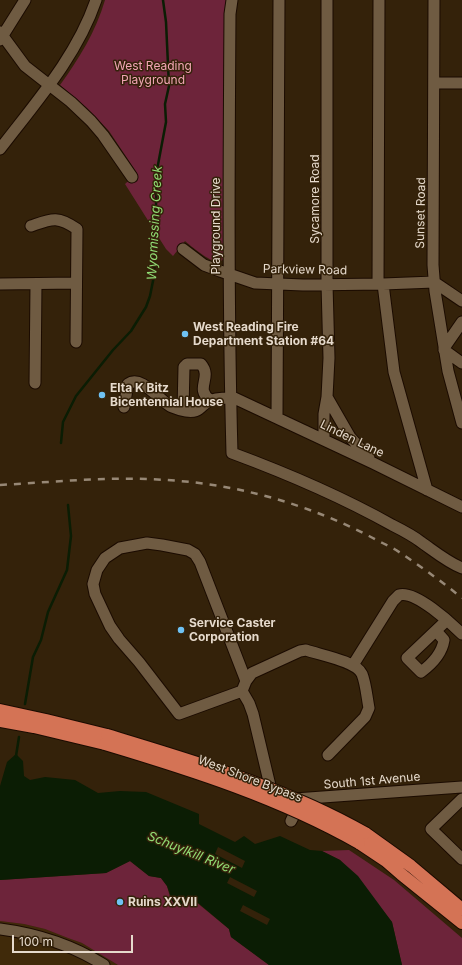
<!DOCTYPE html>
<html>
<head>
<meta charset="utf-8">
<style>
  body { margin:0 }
  #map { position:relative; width:462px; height:965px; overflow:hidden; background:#34220a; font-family:Inter,sans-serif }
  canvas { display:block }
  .scale { position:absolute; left:12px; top:935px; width:121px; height:18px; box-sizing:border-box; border:2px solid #e6dacc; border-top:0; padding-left:5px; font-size:12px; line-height:14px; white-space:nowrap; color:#e6dacc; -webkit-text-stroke:3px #34220a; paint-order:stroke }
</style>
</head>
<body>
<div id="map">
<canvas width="462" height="965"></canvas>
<div class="scale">100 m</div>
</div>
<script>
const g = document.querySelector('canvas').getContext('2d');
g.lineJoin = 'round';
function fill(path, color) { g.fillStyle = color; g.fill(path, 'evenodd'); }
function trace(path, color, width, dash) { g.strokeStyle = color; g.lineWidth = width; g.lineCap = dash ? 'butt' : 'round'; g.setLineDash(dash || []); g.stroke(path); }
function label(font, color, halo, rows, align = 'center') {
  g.font = font + ' Inter,sans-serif'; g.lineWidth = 3; g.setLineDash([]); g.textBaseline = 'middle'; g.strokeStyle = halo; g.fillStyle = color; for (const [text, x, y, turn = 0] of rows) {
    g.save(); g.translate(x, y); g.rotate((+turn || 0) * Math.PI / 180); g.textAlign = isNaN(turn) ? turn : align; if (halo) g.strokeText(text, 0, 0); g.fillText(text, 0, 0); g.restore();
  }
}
const built = new Path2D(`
  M0,921L24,924L45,929L68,938L82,943L118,965H0Z`);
const green = new Path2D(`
  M105,0H227L224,256C223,258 223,260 221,261C214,266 191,246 185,241L173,256L166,249L125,184L137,173L109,131L87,108L60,85C79,59 96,31 105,0Z
  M349,850L394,880L462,938V965H402L392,922L340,860L322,851Z
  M130,861L149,876L161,878L167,886L170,897H190L229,929L231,937L269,965H118L82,943L68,938L45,929L24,924L0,921V880L106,873Z`);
const water = new Path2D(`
  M16,754L23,761L24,776L30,780L45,777L75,780L98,793L120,791L146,792L199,814V824L235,842L244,836L255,844L280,836L310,850L322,851L340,860L358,876L392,922L402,965H269L231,937L229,929L191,897L186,904L179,905L173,903L167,886L161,878L149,876L130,861L106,873L0,880V786L7,762ZM218,847L245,861L242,868L215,854ZM230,877L257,891L254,897L227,883ZM243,905L270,919L267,925L240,911Z`);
const stream = new Path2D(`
  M61,443L63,422L76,396L113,350L131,331L146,307L150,296L154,276L157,170L166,122L165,104L169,86L166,22L163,0
  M25,704L33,657L41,640L48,612L67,570L71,536L68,505
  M16,756L19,737`);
const minor = new Path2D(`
  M232,0L230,14C229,160 228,307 232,453C286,473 342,497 392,525C402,530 412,535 421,542C434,551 447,562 462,568
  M434,0L433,265L435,291L448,371L462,423
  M0,32L25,66L71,102L91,121L103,135L132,177
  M0,40L25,0
  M435,83H462
  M0,149C36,102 77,56 96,0
  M31,226C51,219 57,215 77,229L76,342
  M183,249L204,265L220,271L255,283L303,285L383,284L434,282L462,301
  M0,284L76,283
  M378,284L379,0
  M383,284L394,372L427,490
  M444,348L462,322
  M444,350L462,363
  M35,383L36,284
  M230,396L373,463L462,507
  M327,397L350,437L369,458
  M124,407L128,384C142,374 160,402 172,407C179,410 193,414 199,409C202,407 205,403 209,401C214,398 224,398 230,398
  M183,410L184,367L187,364H201C213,378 194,388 210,400
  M277,418L279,0
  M324,439V414L327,397L329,358L327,284V0
  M436,631L444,640C442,653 432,664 421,672L407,658L447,620
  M353,665L393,601L399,595C415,590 451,623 462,634
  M246,681L200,562L195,554L188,550L162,545L147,543L120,548L105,558L97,570L93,584L95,594L110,626L119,639L139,662L179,714L242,691L246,681L252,673L300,651L306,650C320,655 356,661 362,674C366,684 367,698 369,708L365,717L328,755
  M242,691L249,703L253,714L272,794L275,795
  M295,799L462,787
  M462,799L431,829L462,859
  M291,821L300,803
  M0,929C38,934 72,945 104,965`);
const highway = new Path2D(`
  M0,710L46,720L107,735
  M0,721L34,727L105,744
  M365,833L411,866L462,909
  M359,843L386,861L401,874L462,923`);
const rail = new Path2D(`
  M0,485C55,482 111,476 166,480C237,484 307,504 369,536C378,541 387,545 396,550C419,565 441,581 462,598`);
const highwayBridge = new Path2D(`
  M107,735C195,762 284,787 365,833
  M105,744C192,770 280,798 359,843`);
const markers = [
  [185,334,4,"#6fc2f4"],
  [102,395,4,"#6fc2f4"],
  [181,630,4,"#6fc2f4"],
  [120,902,4,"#6fc2f4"]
];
const parkNames = [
  ["West Reading",153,66],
  ["Playground",153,80]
];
const streetNames = [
  ["Sycamore Road",315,199,-90],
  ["Sunset Road",421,213,-89],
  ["Playground Drive",216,226,-90],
  ["Parkview Road",305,270,1],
  ["Linden Lane",352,439,26],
  ["West Shore Bypass",250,779,21],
  ["South 1st Avenue",372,781,-5]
];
const poiNames = [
  ["West Reading Fire",193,327],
  ["Department Station #64",193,341],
  ["Elta K Bitz",110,388],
  ["Bicentennial House",110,402],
  ["Service Caster",189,623],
  ["Corporation",189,637],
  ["Ruins XXVII",128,902]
];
const waterNames = [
  ["Wyomissing Creek",155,223,-87],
  ["Schuylkill River",191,853,22]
];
fill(built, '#402a0a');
fill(green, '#6d243a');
fill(water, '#0b1d04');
trace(stream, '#0b1d04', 2.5);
trace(minor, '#1b0b00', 13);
trace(highway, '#1b0b00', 14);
trace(minor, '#6f5b42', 11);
trace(highway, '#d47355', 12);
trace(rail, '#978876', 2.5, [7, 7]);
trace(highwayBridge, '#1b0b00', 14, []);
trace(highwayBridge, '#d47355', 12);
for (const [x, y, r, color] of markers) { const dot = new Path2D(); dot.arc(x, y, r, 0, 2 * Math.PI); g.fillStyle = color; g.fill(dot); trace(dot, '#34220a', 1.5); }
label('12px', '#f2a5b5', '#34220a', parkNames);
label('12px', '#e6dacc', '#34220a', streetNames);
label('bold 12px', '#e6dacc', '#34220a', poiNames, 'left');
label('italic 13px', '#91dd74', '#34220a', waterNames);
</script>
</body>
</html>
